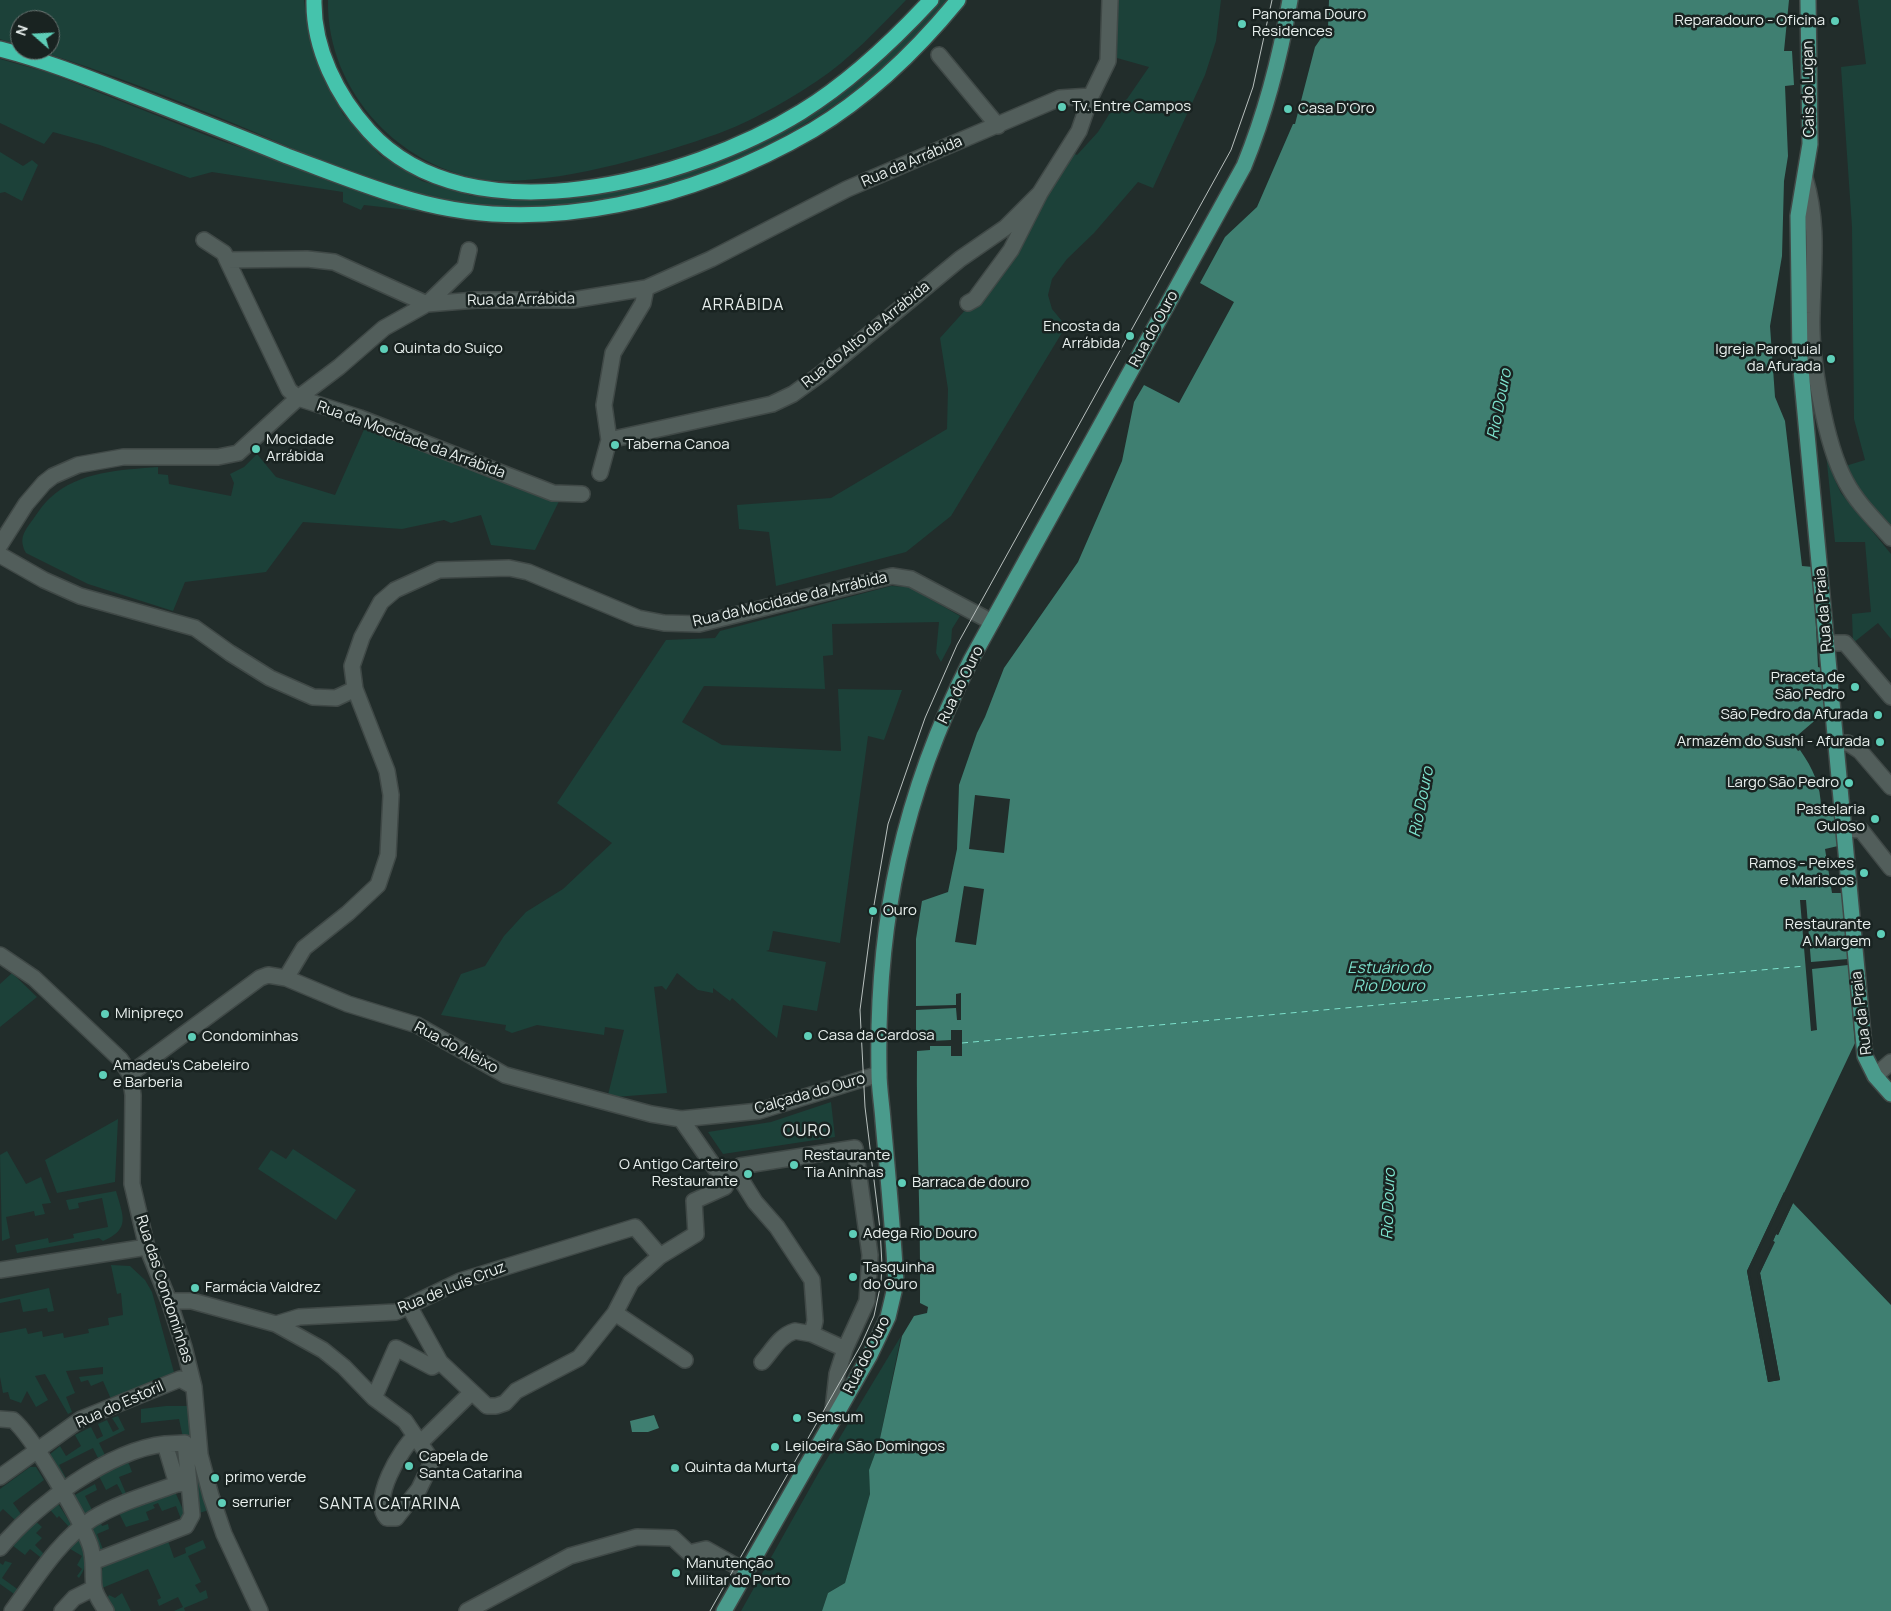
<!DOCTYPE html>
<html>
<head>
<meta charset="utf-8">
<style>
  body { margin:0 }
  #map { position:relative; width:1891px; height:1611px; overflow:hidden; background:#222d2b; font-family:Manrope,sans-serif }
  canvas { display:block }
  .north { position:absolute; left:10px; top:10px; width:50px; height:50px; box-sizing:border-box; background:#192321; border:1px solid #6c7573; border-radius:50%; rotate:289deg; font-size:14px; font-weight:700; line-height:20px; text-align:center; color:#e8efed }
  .north::after { content:''; display:block; margin:auto; width:18px; height:22px; background:#5eceb8; clip-path:polygon(50% 0,100% 100%,50% 72%,0 100%) }
</style>
</head>
<body>
<div id="map">
<canvas width="1891" height="1611"></canvas>
<div class="north">N</div>
</div>
<script>
const g = document.querySelector('canvas').getContext('2d');
g.lineJoin = 'round';
function fill(path, color) { g.fillStyle = color; g.fill(path, 'evenodd'); }
function trace(path, color, width, dash) { g.strokeStyle = color; g.lineWidth = width; g.lineCap = dash ? 'butt' : 'round'; g.setLineDash(dash || []); g.stroke(path); }
function label(font, color, halo, rows, align = 'center') {
  g.font = font + ' Manrope,sans-serif'; g.lineWidth = 5; g.setLineDash([]); g.textBaseline = 'middle'; g.strokeStyle = halo; g.fillStyle = color; for (const [text, x, y, turn = 0] of rows) {
    g.save(); g.translate(x, y); g.rotate((+turn || 0) * Math.PI / 180); g.textAlign = isNaN(turn) ? turn : align; if (halo) g.strokeText(text, 0, 0); g.fillText(text, 0, 0); g.restore();
  }
}
const green = new Path2D(`
  M0,0H304L308,31L324,79L343,114L380,155L422,181L472,196L521,198L600,192L797,121L931,11L939,0H948C922,30 894,61 862,85C765,159 644,205 522,207C468,208 410,193 359,175C323,163 287,146 252,131C182,102 108,72 35,50H50V20H20V46L0,39Z
  M328,0H906C878,29 850,59 817,81C789,100 748,123 717,134C655,156 538,191 474,178C437,170 402,150 377,123C346,90 327,46 328,0Z
  M1117,0H1221L1216,41L1205,75L1153,188L1138,182L1094,233L1067,259L1052,279L1048,295L1052,309L1066,326L951,516L906,552L776,586L769,532L739,529L737,505L831,498L947,429L948,389L940,338L968,307L1069,151L1077,155L1098,132L1113,108L1127,99L1149,67L1117,58Z
  M1858,0H1891V530L1863,497L1842,467L1865,460L1854,419L1852,227L1841,67L1866,64Z
  M0,59L50,73L213,138L426,212L364,205L361,210L343,202V192L212,172L190,178L100,145L53,132L44,144L0,123Z
  M0,152L23,166L32,160L38,165L22,201L5,192L0,193Z
  M366,425L561,497L535,550L491,545L481,515L451,523L444,520L402,529L303,522L266,572L185,582L173,611L88,584L26,553C19,540 23,533 31,522C37,514 43,504 50,498C79,471 121,470 158,467V474L168,475L169,484L231,496L234,483L230,474L244,467L257,454L276,477L335,495Z
  M1825,443L1833,476L1841,493L1891,554V639L1878,623L1853,643L1852,614L1871,612L1865,542H1835Z
  M891,586L909,587L960,616L952,629L951,643L941,662L936,653L939,622L832,624L833,655L823,656L825,689L704,686L682,722L722,745L841,751L838,689L902,690L884,740L868,736L840,943L773,931L769,950L766,951L826,962L817,1011L783,1005L777,1038L732,998L730,1001L713,988V993L698,990L677,973L666,990L662,986L654,987L667,1093L615,1097L608,1095L624,1030L605,1027L604,1035L537,1025L512,1033L505,1030L506,1025L441,1015L461,974L485,966L504,936L526,912L563,889L612,843L557,803L666,640L715,638L720,631Z
  M12,973L37,997L0,1027V984Z
  M831,1102L835,1137L723,1154L708,1132L771,1122Z
  M118,1119L115,1182L57,1193L45,1160Z
  M293,1149L356,1190L336,1220L258,1169L271,1150L286,1159Z
  M7,1151L26,1184L41,1177L51,1203L42,1204L45,1214L35,1216L34,1211L6,1217L10,1238L2,1241L0,1155Z
  M116,1191C123,1216 131,1229 103,1241L99,1238L17,1253L15,1245L48,1238L49,1243L74,1238L73,1234L108,1227L102,1198L78,1203L79,1208L69,1210L66,1200Z
  M111,1265L130,1266L145,1280L152,1292L175,1376L111,1399L103,1381L91,1386L88,1380L81,1382L79,1377L103,1374V1367L66,1371L75,1393L66,1397L72,1412L68,1414L45,1374L35,1376L48,1400L36,1407L27,1391L21,1403L10,1399L8,1392L3,1393L0,1377V1333L26,1328L28,1334L42,1331L43,1337L63,1333L64,1338L89,1333L88,1329L109,1325L108,1318L123,1315L121,1293L117,1294Z
  M49,1288L54,1311L48,1312L47,1308L23,1312L20,1299L0,1303V1299Z
  M901,1336L879,1443L869,1470L870,1494L845,1583L828,1593L822,1611H741L819,1472Z
  M166,1406H188L191,1437L209,1510L199,1513L179,1419L141,1423V1409Z
  M118,1416L125,1430L99,1443L107,1459L100,1462L93,1448L59,1465L67,1480L64,1481L49,1455L60,1446L66,1456L81,1446L75,1435L91,1427L97,1439L103,1436L98,1424L107,1420L113,1432L119,1429L112,1418Z
  M127,1459L132,1472L119,1477L127,1496L124,1497L117,1484L106,1490L98,1474Z
  M30,1467H36L44,1480L13,1503L21,1514L15,1520L3,1509L0,1512V1489Z
  M95,1484L97,1490L85,1496L93,1512L86,1517L73,1496Z
  M173,1492L176,1494L185,1514L181,1519L176,1506L162,1511L158,1503L153,1505L155,1508L146,1512L149,1520L126,1527L118,1511Z
  M57,1502L73,1527L70,1528L59,1516L57,1518L47,1506Z
  M32,1518L42,1527L36,1533L42,1538L35,1545L45,1555L44,1560L30,1549L25,1555L8,1542Z
  M100,1520L102,1526L108,1524L109,1529L97,1534L104,1552L100,1551L91,1527Z
  M78,1537C85,1553 90,1563 79,1578L77,1576L82,1569L77,1565L82,1556L67,1547Z
  M203,1540L206,1548L188,1556L201,1582L195,1585L200,1593L206,1590L208,1598L184,1608L185,1611H174L183,1607L178,1597L159,1606L157,1600L161,1598L148,1569L102,1588L100,1584L103,1565L168,1541L174,1558L186,1553L185,1548Z
  M5,1561L12,1563L2,1578L20,1591L17,1596L0,1584V1563L3,1565Z
  M122,1593L131,1611H111L105,1603L109,1595L115,1598Z`);
const water = new Path2D(`
  M1329,0H1789L1784,51H1792L1794,85L1785,86L1788,156L1784,181L1782,256L1770,326L1775,397L1785,421L1802,566L1813,567L1818,667L1822,668L1826,711L1791,741L1798,751L1800,750C1813,769 1821,785 1821,809L1835,816L1838,846L1825,849L1832,893H1842L1855,1043L1747,1271L1768,1382L1780,1380L1760,1273L1774,1242L1773,1241L1776,1234L1778,1235L1793,1203L1891,1305V1611H822L828,1593L845,1583L870,1494L869,1470L879,1443L902,1336L914,1316L927,1313L928,1307L920,1303C921,1219 916,1135 917,1051L930,1050V1036L916,1037V939L922,901L948,892L957,849L959,785L977,733L985,717L1004,668L1078,562L1122,461L1134,402L1144,385L1179,403L1234,302L1200,283L1225,237L1257,207L1293,124H1295L1315,47L1328,28Z
  M654,1415L659,1428L648,1432H632L630,1421Z`);
const pier = new Path2D(`
  M975,795L1010,799L1004,853L969,849Z
  M964,886L984,889L976,945L955,942Z
  M1800,900H1806L1811,962L1848,959V965L1812,969L1817,1030L1811,1031Z
  M961,993V1020H957L956,1008L916,1010V1006L956,1005V994Z
  M951,1030H962V1056H951V1046H930V1041L951,1040Z
  M1784,1192L1786,1194L1750,1272L1770,1379L1777,1378L1757,1273L1771,1243L1770,1240L1792,1201L1793,1203L1778,1235L1776,1234L1773,1241L1775,1242L1760,1273L1780,1380L1768,1382L1747,1271Z`);
const ferry = new Path2D(`
  M962,1043L1805,966`);
const minor = new Path2D(`
  M939,55L998,126
  M1805,178C1819,225 1813,265 1812,313C1810,356 1825,444 1846,482C1857,503 1875,520 1891,538
  M204,240L224,253L227,260
  M469,250L465,267L427,304L334,262L307,259L227,260L289,390L298,398L360,418L553,493L582,494
  M968,303L975,299L1011,250L1040,193L1079,131L1091,96L1108,61L1110,0
  M609,440L772,404L793,394L822,373L960,259L1005,228L1040,193
  M600,473L609,440L604,405L613,353L643,303L646,288
  M0,545L26,504L44,483L53,476L78,465L123,457H218L238,453L298,398L339,367L384,328L427,304L476,300H573L646,288L711,259L847,189L1060,98L1091,96
  M0,555L44,580L80,596L195,628L230,653L270,678L313,697L336,698L355,689
  M1827,643H1845L1891,697
  M1836,744L1848,743L1860,751L1891,787
  M1844,829L1861,830L1891,868
  M0,955L34,978L120,1059L130,1074L133,1095L132,1184L147,1247L169,1301L184,1347L194,1387L200,1455L211,1496L224,1534L260,1611
  M286,978L304,948L348,913L378,885L388,855L391,795L387,771L355,689L352,666L362,637L381,602L395,590L439,570L509,568L528,572L638,618L664,623L699,624L892,576L911,579L992,622
  M130,1074L260,978L268,975L286,978L348,1004L417,1025L505,1075L651,1114L681,1119L759,1111L879,1074
  M1875,1076L1891,1062
  M681,1119L715,1168L740,1178L755,1202L777,1227L812,1280L815,1321L812,1334
  M0,1270L147,1247
  M169,1301H192L276,1324L299,1317L396,1312L460,1281L635,1227L660,1256
  M409,1306L440,1362L487,1406H496L505,1403L516,1391L579,1358L615,1313L631,1282L660,1256L696,1234L694,1201L725,1187L730,1175L740,1166L855,1148L870,1255L867,1301L845,1349L837,1374L832,1419
  M615,1313L685,1360
  M276,1324L323,1350L344,1367L374,1398L405,1421L430,1458L432,1462L419,1489L396,1518H387C370,1500 401,1449 415,1436
  M762,1362C773,1350 779,1336 795,1331L812,1334L845,1349
  M374,1398L396,1348L432,1367L440,1362
  M0,1419L13,1420C32,1435 81,1520 90,1545C95,1559 92,1572 94,1587C95,1595 102,1604 106,1611
  M185,1443L189,1483L177,1484L165,1444Z
  M420,1443L472,1392
  M0,1477L81,1419L180,1379L194,1387
  M0,1548C36,1505 109,1450 165,1444
  M95,1561L186,1526L192,1515L189,1483
  M12,1611C35,1580 59,1540 92,1519C118,1503 149,1494 177,1484
  M62,1611L74,1598L94,1588
  M467,1611L570,1556L637,1537L673,1538L689,1553L706,1549L745,1571`);
const major = new Path2D(`
  M1808,0L1810,144L1798,216L1800,359L1865,1056L1875,1076L1891,1094
  M724,1611L870,1355L888,1317L896,1283C893,1229 888,1175 883,1121C882,1105 879,1089 879,1072C876,922 903,794 971,660L1244,166C1266,112 1280,58 1290,0`);
const highway = new Path2D(`
  M314,0C313,48 337,96 369,131C469,242 691,180 801,112C850,82 892,42 931,0
  M0,49C43,60 84,76 125,92C179,113 233,134 287,156C328,171 369,188 412,200C544,238 696,198 813,130C868,97 917,50 958,0`);
const tram = new Path2D(`
  M710,1611L861,1345L874,1316L881,1283L882,1265L880,1229L865,1107L860,1010L873,911L888,824L925,718L957,645L1231,150L1253,87L1272,0`);
const markers = [
  [1835,21,5,"#5eceb8"],
  [1242,24,5,"#5eceb8"],
  [1062,107,5,"#5eceb8"],
  [1288,109,5,"#5eceb8"],
  [1130,336,5,"#5eceb8"],
  [384,349,5,"#5eceb8"],
  [1831,359,5,"#5eceb8"],
  [615,445,5,"#5eceb8"],
  [256,449,5,"#5eceb8"],
  [1855,687,5,"#5eceb8"],
  [1878,715,5,"#5eceb8"],
  [1880,742,5,"#5eceb8"],
  [1849,783,5,"#5eceb8"],
  [1875,819,5,"#5eceb8"],
  [1864,873,5,"#5eceb8"],
  [873,911,5,"#5eceb8"],
  [1881,934,5,"#5eceb8"],
  [105,1014,5,"#5eceb8"],
  [808,1036,5,"#5eceb8"],
  [192,1037,5,"#5eceb8"],
  [103,1075,5,"#5eceb8"],
  [794,1165,5,"#5eceb8"],
  [748,1174,5,"#5eceb8"],
  [902,1183,5,"#5eceb8"],
  [853,1234,5,"#5eceb8"],
  [853,1277,5,"#5eceb8"],
  [195,1288,5,"#5eceb8"],
  [797,1418,5,"#5eceb8"],
  [775,1447,5,"#5eceb8"],
  [409,1466,5,"#5eceb8"],
  [675,1468,5,"#5eceb8"],
  [215,1478,5,"#5eceb8"],
  [222,1503,5,"#5eceb8"],
  [676,1573,5,"#5eceb8"]
];
const poiNames = [
  ["Panorama Douro",1252,15],
  ["Residences",1252,32],
  ["Reparadouro - Oficina",1825,21,"right"],
  ["Tv. Entre Campos",1072,107],
  ["Casa D'Oro",1298,109],
  ["Encosta da",1120,327,"right"],
  ["Arrábida",1120,344,"right"],
  ["Quinta do Suiço",394,349],
  ["Igreja Paroquial",1821,350,"right"],
  ["da Afurada",1821,367,"right"],
  ["Mocidade",266,440],
  ["Arrábida",266,457],
  ["Taberna Canoa",625,445],
  ["Praceta de",1845,678,"right"],
  ["São Pedro",1845,695,"right"],
  ["São Pedro da Afurada",1868,715,"right"],
  ["Armazém do Sushi - Afurada",1870,742,"right"],
  ["Largo São Pedro",1839,783,"right"],
  ["Pastelaria",1865,810,"right"],
  ["Guloso",1865,827,"right"],
  ["Ramos - Peixes",1854,864,"right"],
  ["e Mariscos",1854,881,"right"],
  ["Ouro",883,911],
  ["Restaurante",1871,925,"right"],
  ["A Margem",1871,942,"right"],
  ["Minipreço",115,1014],
  ["Casa da Cardosa",818,1036],
  ["Condominhas",202,1037],
  ["Amadeu's Cabeleiro",113,1066],
  ["e Barberia",113,1083],
  ["Restaurante",804,1156],
  ["Tia Aninhas",804,1173],
  ["O Antigo Carteiro",738,1165,"right"],
  ["Restaurante",738,1182,"right"],
  ["Barraca de douro",912,1183],
  ["Adega Rio Douro",863,1234],
  ["Tasquinha",863,1268],
  ["do Ouro",863,1285],
  ["Farmácia Valdrez",205,1288],
  ["Sensum",807,1418],
  ["Leiloeira São Domingos",785,1447],
  ["Capela de",419,1457],
  ["Santa Catarina",419,1474],
  ["Quinta da Murta",685,1468],
  ["primo verde",225,1478],
  ["serrurier",232,1503],
  ["Manutenção",686,1564],
  ["Militar do Porto",686,1581]
];
const streetNames = [
  ["Cais do Lugan",1809,89,-91],
  ["Rua da Arrábida",912,162,-23],
  ["Rua da Arrábida",521,300,-1],
  ["Rua do Ouro",1154,329,-61],
  ["Rua do Alto da Arrábida",866,335,-39],
  ["Rua da Mocidade da Arrábida",411,440,20],
  ["Rua da Mocidade da Arrábida",790,600,-13],
  ["Rua da Praia",1824,610,-95],
  ["Rua do Ouro",961,685,-64],
  ["Rua da Praia",1862,1013,-97],
  ["Rua do Aleixo",456,1048,28],
  ["Calçada do Ouro",810,1094,-16],
  ["Rua de Luís Cruz",452,1288,-22],
  ["Rua das Condominhas",164,1289,72],
  ["Rua do Ouro",867,1355,-63],
  ["Rua do Estoril",120,1405,-24]
];
const neighbourhoodNames = [
  ["ARRÁBIDA",743,306],
  ["OURO",807,1132],
  ["SANTA CATARINA",390,1505]
];
const waterNames = [
  ["Rio Douro",1500,404,-79],
  ["Rio Douro",1422,802,-79],
  ["Estuário do",1389,969],
  ["Rio Douro",1389,987],
  ["Rio Douro",1389,1204,-88]
];
fill(green, '#1c4139');
fill(water, '#3f7f71');
fill(pier, '#222d2b');
trace(ferry, '#7de1cc', 1, [6, 5]);
trace(minor, '#404947', 18);
trace(major, '#404947', 18);
trace(highway, '#404947', 18);
trace(minor, '#525e5b', 15);
trace(major, '#4a9b8c', 15);
trace(highway, '#45c3ac', 15);
trace(tram, '#b8c0be', 1);
for (const [x, y, r, color] of markers) { const dot = new Path2D(); dot.arc(x, y, r, 0, 2 * Math.PI); g.fillStyle = color; g.fill(dot); trace(dot, '#192321', 2); }
label('15px', '#e8efed', '#192321', poiNames, 'left');
label('15px', '#e8efed', '#192321', streetNames);
g.letterSpacing = '1px';
label('16px', '#e8efed', '#192321', neighbourhoodNames);
g.letterSpacing = '0px';
label('italic 16px', '#7de1cc', '#192321', waterNames);
</script>
</body>
</html>
